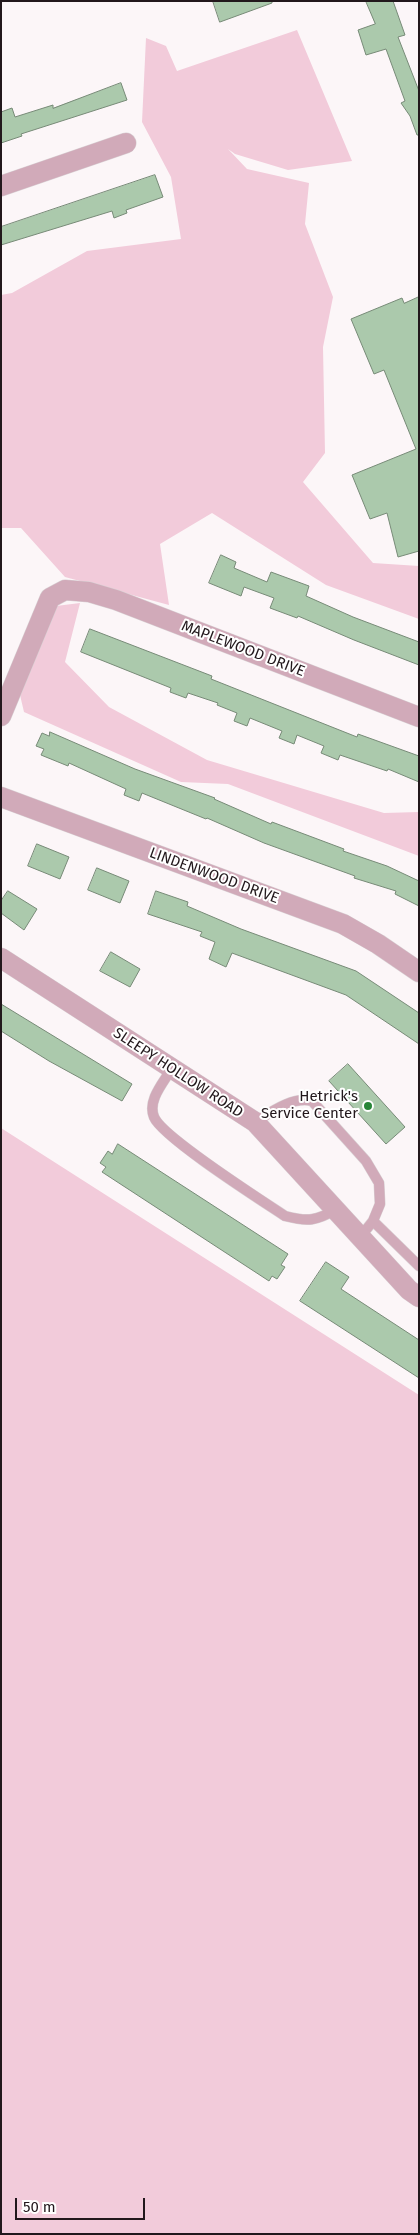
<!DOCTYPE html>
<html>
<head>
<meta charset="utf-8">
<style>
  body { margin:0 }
  #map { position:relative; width:420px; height:2235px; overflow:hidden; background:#fcf6f8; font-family:"Fira Sans",sans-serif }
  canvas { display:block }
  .frame { position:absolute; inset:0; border:2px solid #22181c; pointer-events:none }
  .scale { position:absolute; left:15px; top:2198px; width:130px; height:22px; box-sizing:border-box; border:2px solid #22181c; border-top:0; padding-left:6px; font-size:15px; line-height:18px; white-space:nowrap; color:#22181c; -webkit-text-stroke:4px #fff; paint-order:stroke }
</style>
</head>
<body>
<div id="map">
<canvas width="420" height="2235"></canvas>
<div class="frame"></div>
<div class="scale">50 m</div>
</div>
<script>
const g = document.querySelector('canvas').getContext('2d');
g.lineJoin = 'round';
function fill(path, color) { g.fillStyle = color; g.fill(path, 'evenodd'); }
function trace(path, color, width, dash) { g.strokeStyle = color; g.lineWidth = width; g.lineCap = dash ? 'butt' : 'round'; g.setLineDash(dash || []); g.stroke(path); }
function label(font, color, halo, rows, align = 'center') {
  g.font = font + ' "Fira Sans",sans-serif'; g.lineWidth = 4; g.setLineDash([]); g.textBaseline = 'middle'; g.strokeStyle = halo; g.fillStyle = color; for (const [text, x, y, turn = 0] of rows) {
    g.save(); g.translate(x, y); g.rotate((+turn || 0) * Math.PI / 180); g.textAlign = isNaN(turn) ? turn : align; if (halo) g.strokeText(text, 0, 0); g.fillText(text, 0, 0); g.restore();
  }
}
const green = new Path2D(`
  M297,30L352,161L288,170L235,154L228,149L247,169L309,183L305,224L333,297L323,347L325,453L303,482L373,563L419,566V619L326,585L212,513L160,544L169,605L65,577L21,528H1V295L12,293L87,251L181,239L171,177L142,122L146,38L166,46L177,71Z
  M80,603L65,662L109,707L207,760L384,813L419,812V856L228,784L181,782L24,712L20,695L56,606Z
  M1,1128L419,1395V2234H1Z`);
const building = new Path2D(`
  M213,1H272V3L220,22Z
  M366,1H393L405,35L398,37L419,91V135H417L410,116L401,103L405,101L386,49L366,55L358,30L375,24Z
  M121,83L127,100L21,134L22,136L1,143V112L12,108L15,117L53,105V108Z
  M155,175L163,197L126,210L127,213L114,218L112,211L1,245V227Z
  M419,297V551L398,557L387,513L370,519L352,475L416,449L384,370L374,374L351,319L402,298L404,303Z
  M221,555L236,562L234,568L267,582L271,572L309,586L306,596L353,617L419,642V665L354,640L298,616L297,618L270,608L274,598L244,587L241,596L209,583Z
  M90,629L212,676L211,679L357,737L358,734L419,756V782L388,769L387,771L340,755L338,760L321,753L324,746L297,735L294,744L279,738L282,731L250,718L247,726L234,721L237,713L217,705L218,703L188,693L186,698L170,692L171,688L81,652Z
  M50,732L135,769L215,798L214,799L271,824L272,822L344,849L343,851L387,866L419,881V906L395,894L396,891L354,878L355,876L264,843L207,818L206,819L142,793L139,801L124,795L126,789L69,763L68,766L41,755L44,749L36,746L42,733L49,736Z
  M37,844L69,857L60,879L28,866Z
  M97,868L129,881L120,903L88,890Z
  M8,891L37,909L24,930L1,913V901Z
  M156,891L188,902L187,906L241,929L356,971L419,1013V1044L346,995L232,953L226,967L209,959L215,942L200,936L202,932L148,914Z
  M111,952L140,969L130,987L100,971Z
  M1,1004L132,1084L122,1101L49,1061L1,1031Z
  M348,1064L405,1127L386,1144L329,1081Z
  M118,1144L288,1254L281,1265L285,1267L277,1279L272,1276L269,1281L102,1172L106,1167L100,1163L108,1151L112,1154Z
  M326,1262L349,1277L341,1289L419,1340V1378L300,1301Z`);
const lane = new Path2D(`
  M172,1068C164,1082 147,1100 154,1117C162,1137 261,1200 285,1216C308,1222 316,1221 337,1209
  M255,1122C271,1112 293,1096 312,1101L366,1161L379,1183L380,1204L373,1221L361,1236
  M373,1221L419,1266`);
const street = new Path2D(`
  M1,186L126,143
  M1,716L50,598L65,590L89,592L116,600L419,717
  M1,797L343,924L378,944L419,972
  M1,958L255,1122L409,1290L419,1297`);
const markers = [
  [368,1106,5,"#278537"]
];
const streetNames = [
  ["MAPLEWOOD DRIVE",243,649,21],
  ["LINDENWOOD DRIVE",214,876,20],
  ["SLEEPY HOLLOW ROAD",178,1073,33]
];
const poiNames = [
  ["Hetrick's",358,1097],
  ["Service Center",358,1114]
];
fill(green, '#f2cbda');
fill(building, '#abc9ac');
trace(building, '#778a77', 1);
trace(lane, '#d9d2d5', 11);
trace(street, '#d9d2d5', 21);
trace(lane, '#d1aab9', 10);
trace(street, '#d1aab9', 20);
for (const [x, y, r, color] of markers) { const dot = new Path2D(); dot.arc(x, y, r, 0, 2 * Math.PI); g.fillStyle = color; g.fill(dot); trace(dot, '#fff', 2); }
label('15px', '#22181c', '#fff', streetNames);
label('15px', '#22181c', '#fff', poiNames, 'right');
</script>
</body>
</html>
